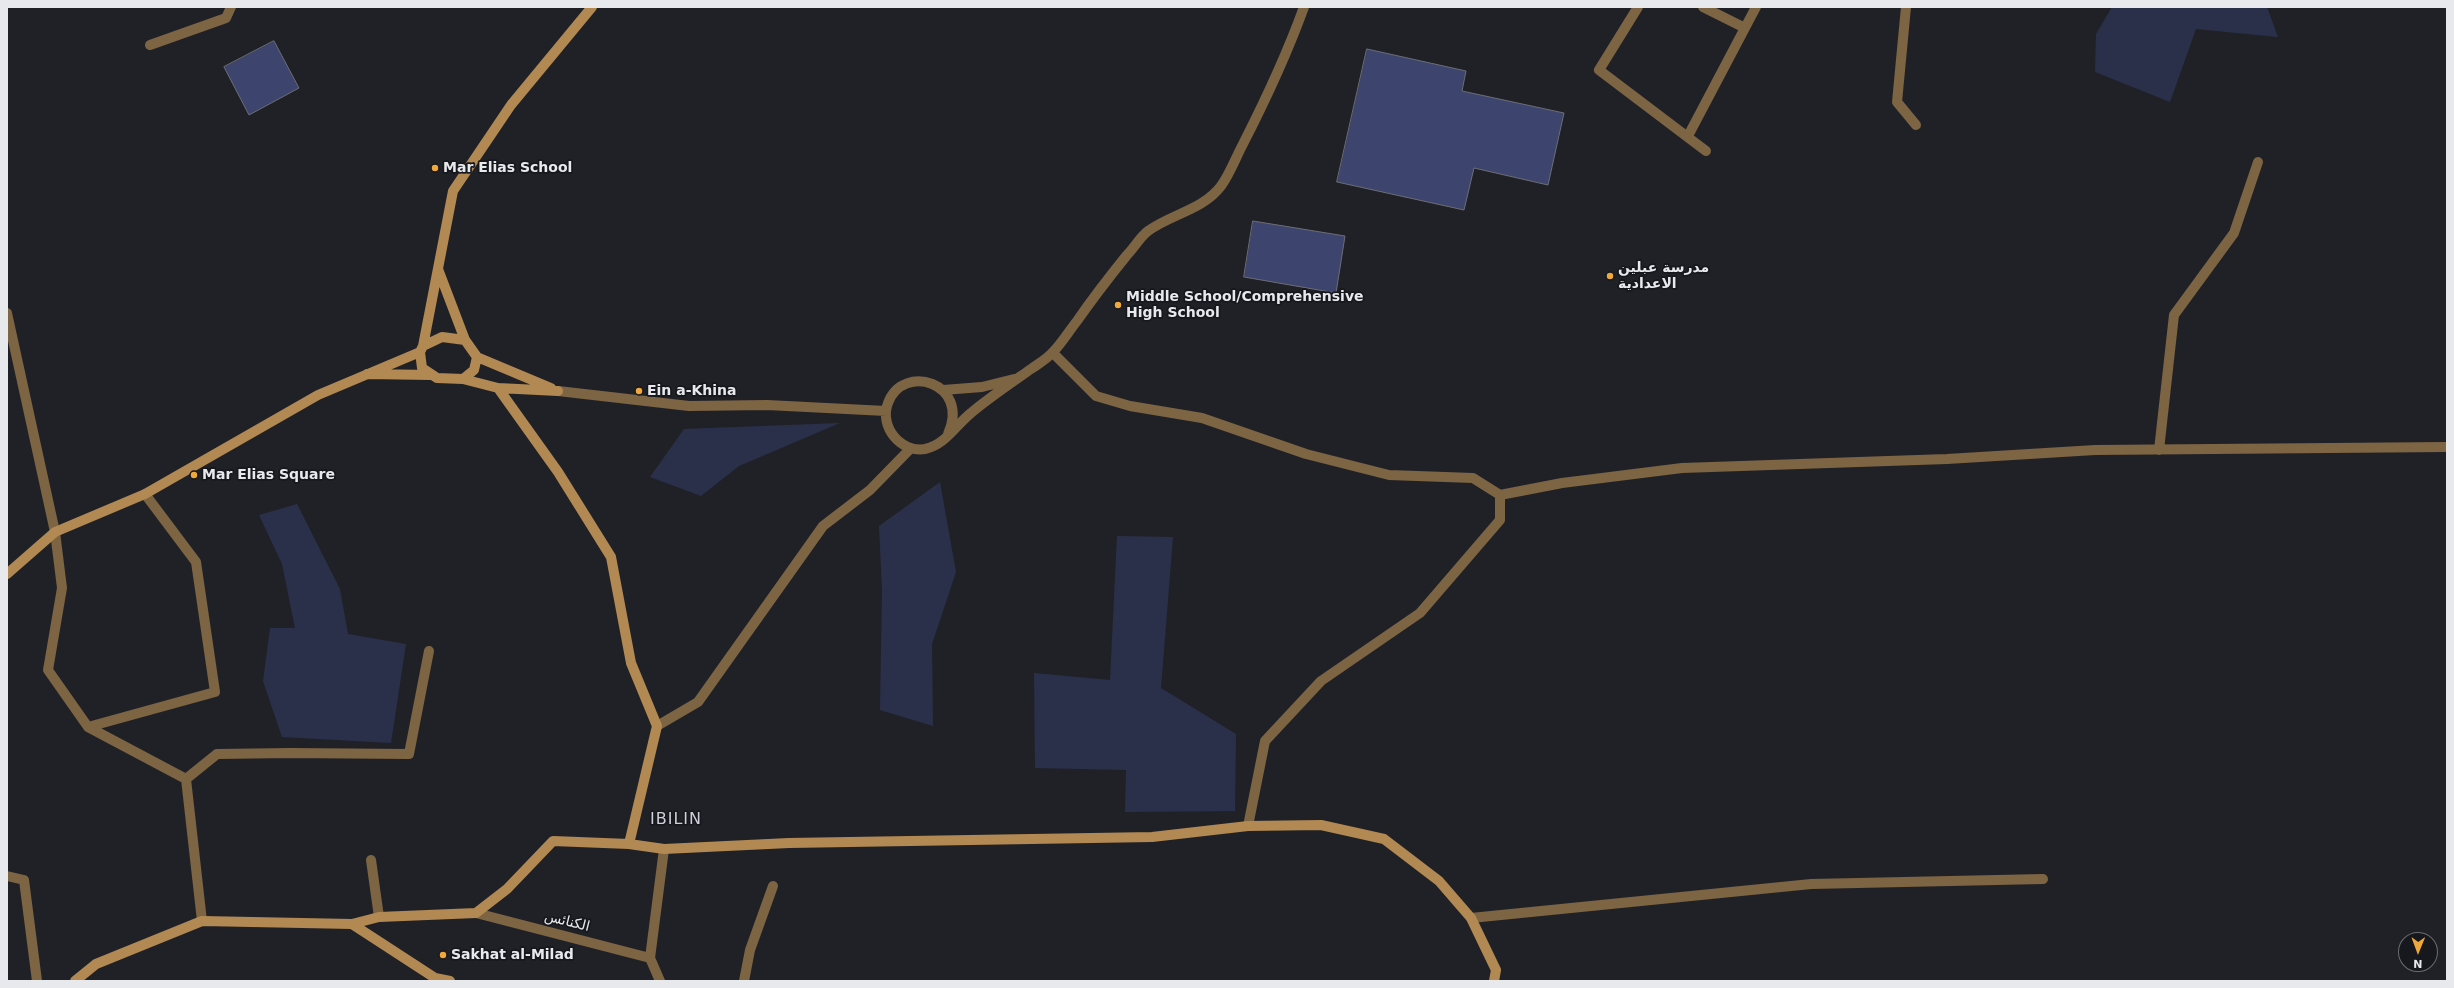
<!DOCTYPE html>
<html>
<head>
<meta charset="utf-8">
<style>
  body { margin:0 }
  #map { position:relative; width:2454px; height:988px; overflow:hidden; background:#202127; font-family:"DejaVu Sans",sans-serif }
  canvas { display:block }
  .frame { position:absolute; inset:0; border:8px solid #e8e9ed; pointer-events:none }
  .north { position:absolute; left:2398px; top:932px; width:40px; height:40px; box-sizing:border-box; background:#16181d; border:1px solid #6a6c70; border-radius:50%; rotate:181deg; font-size:11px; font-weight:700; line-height:16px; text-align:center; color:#e8e9ed }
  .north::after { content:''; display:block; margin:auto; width:14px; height:18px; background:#eea83c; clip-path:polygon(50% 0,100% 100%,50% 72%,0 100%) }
</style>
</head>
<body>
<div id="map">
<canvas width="2454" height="988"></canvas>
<div class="frame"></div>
<div class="north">N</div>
</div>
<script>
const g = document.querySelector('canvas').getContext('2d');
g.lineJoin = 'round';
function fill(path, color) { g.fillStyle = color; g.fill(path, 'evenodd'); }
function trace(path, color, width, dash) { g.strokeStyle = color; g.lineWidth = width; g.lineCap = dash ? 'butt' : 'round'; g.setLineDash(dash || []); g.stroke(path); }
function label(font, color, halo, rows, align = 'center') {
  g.font = font + ' "DejaVu Sans","Noto Sans Arabic",sans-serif'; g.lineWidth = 3.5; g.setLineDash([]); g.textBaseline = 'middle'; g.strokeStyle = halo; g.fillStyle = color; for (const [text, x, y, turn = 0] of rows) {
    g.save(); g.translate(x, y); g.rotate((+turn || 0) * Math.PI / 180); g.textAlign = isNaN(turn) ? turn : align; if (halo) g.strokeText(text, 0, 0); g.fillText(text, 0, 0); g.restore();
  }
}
const green = new Path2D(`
  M2112,7H2267L2278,37L2196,29L2170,102L2095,72L2096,34Z
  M840,423L739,466L701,496L650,477L684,429Z
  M940,482L956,572L932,644L933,726L880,710L882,590L879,526Z
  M297,504L340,589L348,634L406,644L391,743L282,737L263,681L270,628H295L282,564L259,515Z
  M1117,536L1173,537L1161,688L1236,734L1235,811L1125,812L1126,770L1035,768L1034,673L1110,680Z`);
const building = new Path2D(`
  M274,41L299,88L249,115L224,67Z
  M1367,49L1466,71L1462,91L1564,113L1548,185L1474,168L1464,210L1337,182Z
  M1253,221L1345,236L1336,293L1244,277Z`);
const street = new Path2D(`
  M1638,7L1599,70L1706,151
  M1703,7L1745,28
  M1906,7L1897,102L1916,125
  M150,45L226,18L231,7
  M1688,136L1756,7
  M7,313L55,532L62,588L48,670L88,727L186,779L202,921
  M1053,353L1096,396L1130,406L1202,418L1306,454L1389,475L1473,478L1500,495V520L1420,613L1321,681L1265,741L1248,826
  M943,390L982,387L1014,379
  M558,391L689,406L767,405L886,411
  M948,434C971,383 903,362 888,403C879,426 900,453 925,449C945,445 956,425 971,413C990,397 1011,383 1031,369C1038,364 1047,359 1053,352C1062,343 1069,331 1077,321C1093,298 1110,276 1127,255C1134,248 1140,237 1148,231C1171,214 1203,210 1221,186C1230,174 1236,157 1243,144C1266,99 1287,54 1304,7
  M2159,450L2174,315L2234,233L2258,162
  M1500,495L1562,483L1682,468L1947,459L2095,450L2447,447
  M657,726L698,702L823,526L870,490L911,448
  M88,727L215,692L196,562L145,494
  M186,779L217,754L290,753L409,754L429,651
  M371,860L379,917
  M7,876L24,880L37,981
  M476,913L650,958
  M1471,918L1811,884L2043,879
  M660,981L650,958L664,849
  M744,981L750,950L773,886`);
const secondary = new Path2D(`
  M438,269L465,340L477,357L474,370L463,379
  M423,346L442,337L465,340
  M477,357L551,388
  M367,374L431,375
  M498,388L558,472L611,557L631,663L657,726L629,844
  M558,391L498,388L463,379L437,378L422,368L420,352L423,346L453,191L511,105L592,7
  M7,574L55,532L145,494L318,395L420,352
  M352,924L379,917L476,913L507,889L553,841L629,844L664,849L789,843L1152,837L1248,826L1321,825L1384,839L1439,881L1471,918L1496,970L1494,981
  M75,981L96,964L202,921L352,924L435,978L450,981`);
const markers = [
  [435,168,4,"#eea83c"],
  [1610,276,4,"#eea83c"],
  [1118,305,4,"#eea83c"],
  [639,391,4,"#eea83c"],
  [194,475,4,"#eea83c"],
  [443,955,4,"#eea83c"]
];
const poiNames = [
  ["Mar Elias School",443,168],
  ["مدرسة عبلين",1618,268],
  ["الاعدادية",1618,284],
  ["Middle School/Comprehensive",1126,297],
  ["High School",1126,313],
  ["Ein a-Khina",647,391],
  ["Mar Elias Square",202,475],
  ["Sakhat al-Milad",451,955]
];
const streetNames = [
  ["الكنائس",567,922,14]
];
const quarterNames = [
  ["IBILIN",676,820]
];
fill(green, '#2b304a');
fill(building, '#3d456e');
trace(building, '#6c6e74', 1);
trace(street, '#7d6443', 10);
trace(secondary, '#b28952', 10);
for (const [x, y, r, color] of markers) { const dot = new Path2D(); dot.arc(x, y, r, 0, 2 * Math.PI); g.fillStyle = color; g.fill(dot); trace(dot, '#16181d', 1.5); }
label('bold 14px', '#e8e9ed', '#16181d', poiNames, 'left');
label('14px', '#e8e9ed', '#16181d', streetNames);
g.letterSpacing = '1px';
label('16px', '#ced0d8', '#16181d', quarterNames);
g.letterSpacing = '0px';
</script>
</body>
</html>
